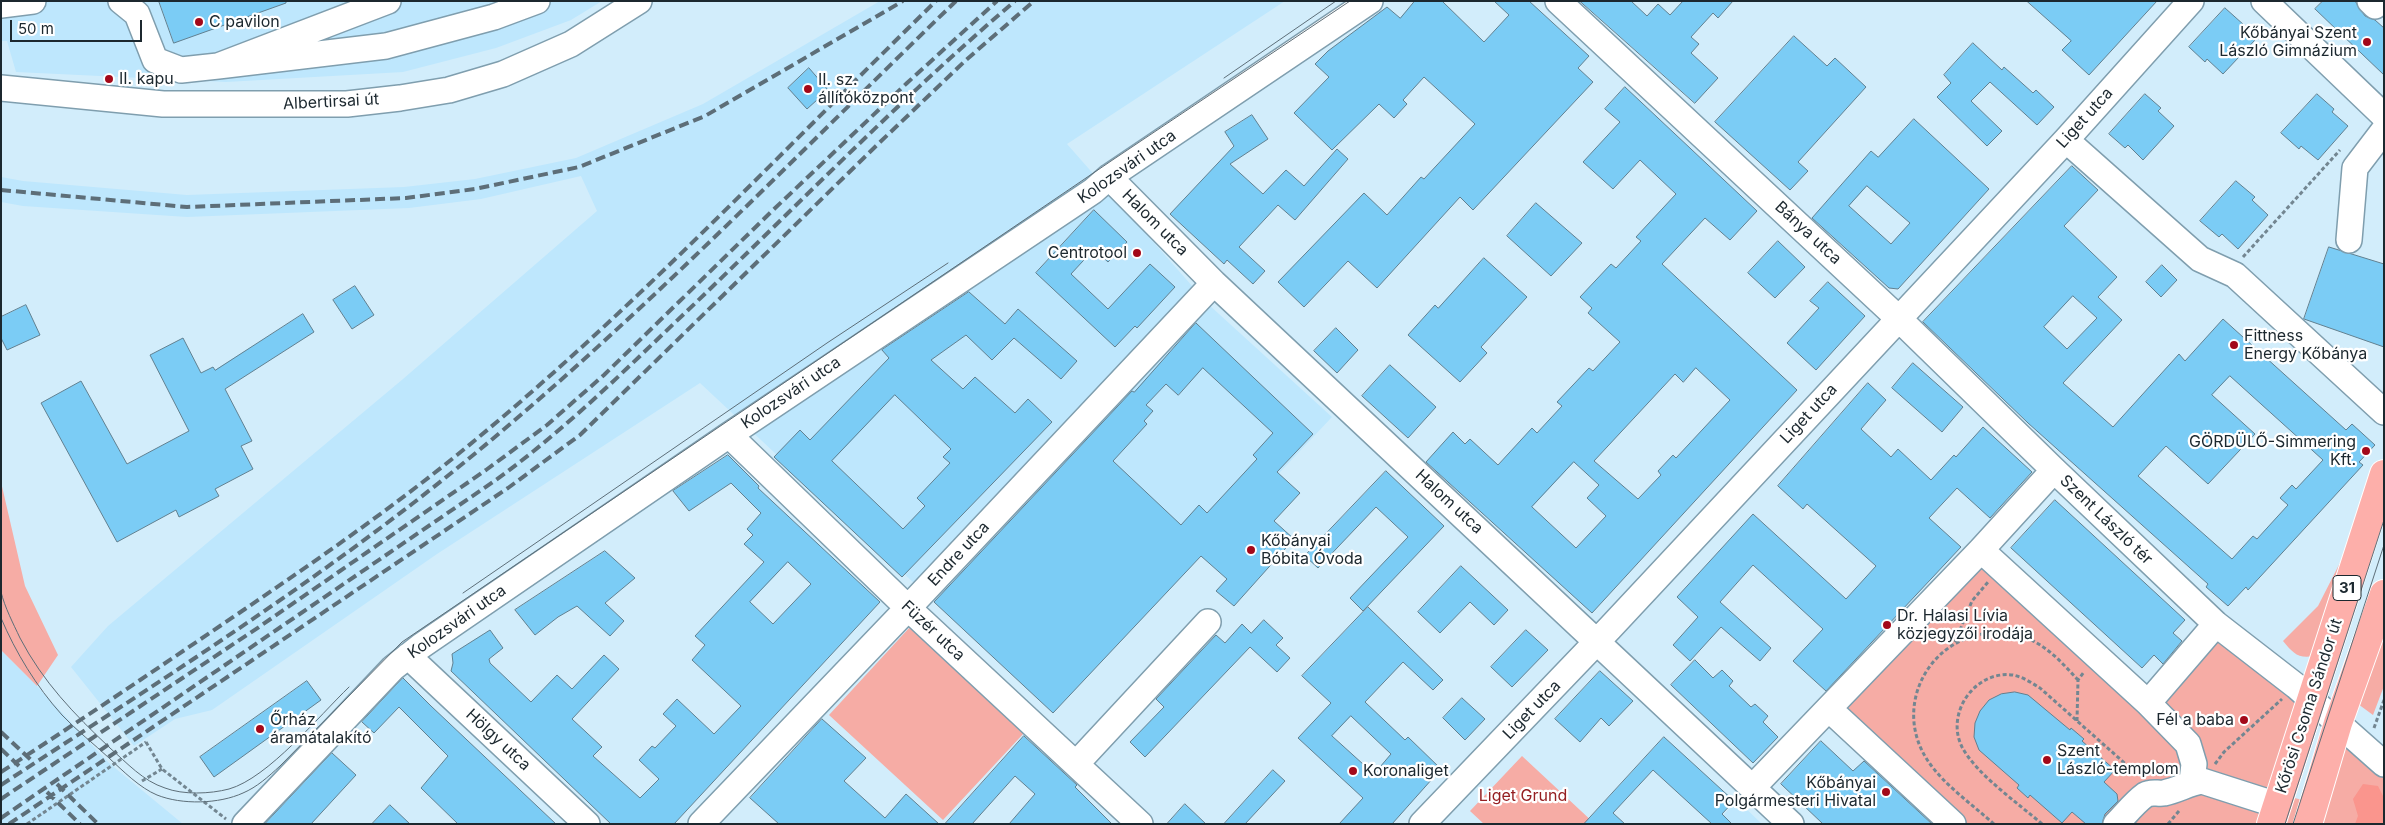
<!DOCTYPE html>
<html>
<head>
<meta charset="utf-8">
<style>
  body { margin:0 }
  #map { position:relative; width:2385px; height:825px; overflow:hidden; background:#d2edfb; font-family:Inter,sans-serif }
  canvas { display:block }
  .frame { position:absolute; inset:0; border:2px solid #1c282f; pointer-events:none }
  .scale { position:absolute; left:10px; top:20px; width:132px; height:22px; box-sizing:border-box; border:2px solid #1c282f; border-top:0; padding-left:6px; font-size:15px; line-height:18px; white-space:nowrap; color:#1c282f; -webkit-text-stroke:4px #fff; paint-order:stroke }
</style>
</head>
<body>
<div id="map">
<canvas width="2385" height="825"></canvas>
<div class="frame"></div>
<div class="scale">50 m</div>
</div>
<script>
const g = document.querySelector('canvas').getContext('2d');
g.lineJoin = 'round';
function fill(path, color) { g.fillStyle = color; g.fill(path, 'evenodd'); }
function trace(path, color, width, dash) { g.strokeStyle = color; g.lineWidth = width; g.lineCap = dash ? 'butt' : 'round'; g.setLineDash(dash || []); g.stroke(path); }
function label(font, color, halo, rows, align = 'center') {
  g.font = font + ' Inter,sans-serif'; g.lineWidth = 4.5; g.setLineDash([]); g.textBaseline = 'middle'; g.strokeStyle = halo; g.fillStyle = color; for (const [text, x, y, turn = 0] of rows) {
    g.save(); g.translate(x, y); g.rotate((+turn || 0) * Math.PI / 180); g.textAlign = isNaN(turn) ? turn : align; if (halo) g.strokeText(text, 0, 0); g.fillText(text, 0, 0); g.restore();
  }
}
const built = new Path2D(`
  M1,1H602L571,20L496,48L403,72L226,82L16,72L7,41H1Z
  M880,1H1285L1067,144L1208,304L1332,417L1053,713L700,383L437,554L212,710L175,719L134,746L71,667L108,626L403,379L597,211L581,176L481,199L409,208L187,217L23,206L1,202V177L23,181L187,195L404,187L475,179L576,158L703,104Z
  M1,650L37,686L109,763L183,824H1Z
  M1737,800L1762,824H1715Z`);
const green = new Path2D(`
  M1,482L25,586L58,655L37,686L1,650Z
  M2348,547L2314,656C2298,659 2293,653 2283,641L2318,606Z
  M1981,550L2148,703L2216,624L2311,700L2271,824H1953L1829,709Z
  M910,627L1024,733L943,820L829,715Z
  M2384,631V686L2373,715L2358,704Z
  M2338,723L2384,764V824H2308Z
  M1522,756L1595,824H1484L1470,811Z
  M2291,797L2306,801L2298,824H2283Z`);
const forest = new Path2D(`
  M2363,784L2378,786L2384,798V824H2355L2358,816L2353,799Z`);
const building = new Path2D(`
  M159,1H286V3L174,43Z
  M1415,1H1442L1484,42L1509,15L1494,1H1529L1589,56L1578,68L1593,82L1473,210L1460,197L1377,288L1348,261L1304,307L1278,282L1364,193L1387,215L1421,177L1424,179L1475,124L1424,77L1403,100L1407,104L1394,118L1379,104L1332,150L1294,113L1329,77L1315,64L1328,51L1387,7L1400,18Z
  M1580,1H1631L1647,16L1658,4L1670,15L1683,1H1733L1718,18L1713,13L1691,37L1699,44L1691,53L1718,78L1695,103Z
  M2027,1H2157L2089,75L2062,50L2071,41Z
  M2323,1H2355L2365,16L2375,20L2384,28V75L2315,9Z
  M2225,8L2244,25L2241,28L2255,40L2223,74L2207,59L2205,62L2189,47Z
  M1794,36L1827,66L1835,58L1866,87L1798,162L1808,171L1790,190L1715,122Z
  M1973,43L2002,70L2004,67L2033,93L2036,90L2054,107L2037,125L1990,82L1971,101L2002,131L1987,146L1937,97L1951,83L1944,75Z
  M809,68L828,90L807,109L788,88Z
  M1625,87L1757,211L1730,240L1705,218L1662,264L1797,390L1592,613L1426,462L1453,432L1465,444L1470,439L1498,465L1532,428L1537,433L1562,406L1557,402L1589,368L1593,371L1620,342L1588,313L1592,308L1580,297L1611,264L1616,268L1641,241L1636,237L1676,194L1640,160L1613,189L1583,162L1620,122L1605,109ZM1696,368L1730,400L1676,458L1673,455L1658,471L1661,475L1638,499L1594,461L1675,374L1683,382ZM1574,462L1599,485L1587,498L1606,516L1576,548L1532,507Z
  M2145,94L2161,108L2158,111L2174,126L2143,160L2128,145L2125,148L2109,134Z
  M2317,94L2334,109L2332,112L2348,126L2318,160L2301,146L2299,149L2281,133Z
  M1252,115L1268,139L1230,164L1263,194L1286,170L1304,186L1337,149L1348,159L1295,220L1278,205L1239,247L1265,271L1253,284L1227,260L1224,264L1170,214L1234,146L1225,132Z
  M1914,119L1989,189L1898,289L1889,288L1812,218L1871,151L1878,157ZM1867,186L1910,223L1891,244L1849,206Z
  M2072,166L2098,190L2064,226L2117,277L2098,297L2122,320L2063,383L2113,427L2179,354L2185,361L2223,319L2346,430L2352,424L2375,445L2359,462L2363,465L2248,590L2246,587L2228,606L2206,587L2208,584L2028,423L1923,322ZM2073,296L2097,318L2067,349L2044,327ZM2230,376L2323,460L2296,489L2292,485L2280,498L2288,505L2257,539L2253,536L2232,559L2138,476L2166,446L2208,484L2255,434L2212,395Z
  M2236,181L2255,197L2252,200L2268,215L2238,249L2222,234L2219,237L2200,221Z
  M1536,203L1582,243L1551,276L1507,236Z
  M1094,210L1127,242L1108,262L1094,249L1071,274L1108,309L1150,264L1175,287L1137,328L1135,326L1115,347L1036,273Z
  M1778,241L1805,267L1775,298L1748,273Z
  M2329,247L2384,264V347L2304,319Z
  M1484,258L1527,297L1481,347L1487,353L1460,382L1408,335L1435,305L1438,308Z
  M2162,265L2177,280L2161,297L2146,282Z
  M1828,282L1865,316L1816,370L1787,343L1819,308L1810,301Z
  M355,286L374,315L352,329L333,300Z
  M969,292L1005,324L1018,309L1077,361L1061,379L1014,338L992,360L966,335L931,360L963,389L975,377L1015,413L1028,399L1052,422L902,577L774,457L800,430L810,440L889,358L882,350ZM895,395L951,449L943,457L950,463L917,498L925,506L903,529L832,461Z
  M26,305L40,335L7,350L1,338V317Z
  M303,314L314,332L225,389L252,441L241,446L253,469L215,489L219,496L179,517L176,510L117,542L41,403L81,381L127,464L189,431L150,355L183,338L201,373L213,367L215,370Z
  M1196,323L1313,434L1277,472L1300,493L1274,521L1294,539L1234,606L1216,591L1227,579L1201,556L1053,713L934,602L1132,391L1134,392ZM1203,368L1273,433L1253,455L1257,459L1207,513L1199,505L1181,525L1113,461L1147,424L1144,421L1153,411L1146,405L1166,384L1178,395Z
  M1336,328L1358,350L1337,373L1314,351Z
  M1913,363L1963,407L1942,432L1892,388Z
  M1390,365L1436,407L1408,438L1362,396Z
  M1868,383L1886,400L1861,429L1891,457L1898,449L1931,480L1954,455L1956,457L1983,427L2032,472L1990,518L1957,488L1929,518L1961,547L1826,691L1793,661L1823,629L1753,565L1720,602L1771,648L1760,661L1721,627L1690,661L1673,645L1698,617L1677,597L1753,514L1846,599L1876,566L1807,504L1803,509L1778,486Z
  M728,455L759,486L758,488L880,602L674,824H611L451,671L453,663L452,654L490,630L503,648L489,659L490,663L531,702L557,675L572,689L604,655L619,669L572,719L602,747L593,756L640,798L659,779L639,760L652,746L655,748L676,726L663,714L677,699L714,734L741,706L692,660L705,645L695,636L764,562L744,544L753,535L747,529L761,513L731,483L689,511L673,491ZM788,562L811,584L773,624L750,602Z
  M1386,471L1444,526L1363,611L1350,598L1408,537L1376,507L1318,568L1305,556Z
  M2055,500L2185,620L2173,633L2182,641L2163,664L2154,655L2142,668L2011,548Z
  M605,551L635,578L605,603L624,621L610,636L577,606L558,617L535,635L515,610Z
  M1461,566L1508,610L1494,625L1470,602L1440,633L1418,612Z
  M1368,607L1443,680L1433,690L1403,662L1365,702L1405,740L1408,737L1441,769L1392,824H1339L1363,798L1298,738L1331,703L1302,676ZM1351,716L1391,754L1374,774L1332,736Z
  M1264,620L1283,638L1276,645L1290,658L1277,672L1250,647L1145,757L1130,742L1164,707L1156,699L1216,635L1225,643L1242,624L1251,633Z
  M1526,630L1548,650L1512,687L1491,667Z
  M1695,660L1713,678L1722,670L1733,681L1729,686L1751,707L1755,704L1768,716L1763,722L1778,737L1753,763L1671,685Z
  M1600,671L1633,701L1609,726L1601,718L1580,742L1555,719Z
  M403,678L431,706L556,824H458L421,788L448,756L399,707L374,733L362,722Z
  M307,681L321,700L214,777L200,757Z
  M2015,692L2028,695L2070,730L2071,728L2084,739L2082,741L2115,770L2104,782L2117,794L2118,801L2105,814L2102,824H2086L2072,812L2062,823L2030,795L2028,798L2017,788L2019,785L1979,750L1974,737L1975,723L1980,711L1989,700L2001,694Z
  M1462,698L1485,719L1465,740L1443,718Z
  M822,719L866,758L844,781L885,818L906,794L939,824H779L750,798Z
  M1024,736L1077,785L1075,787L1112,824H1009L1035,794L1015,776L972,824H945Z
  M1664,737L1734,801L1722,814L1732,824H1712L1653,770L1613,813L1625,824H1584Z
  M1821,741L1853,771L1864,761L1932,824H1823L1781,784Z
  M332,753L356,775L311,824H265Z
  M1273,770L1285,781L1245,824H1224Z
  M1185,804L1206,824H1167Z
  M390,805L410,824H372Z`);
const path = new Path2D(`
  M2243,257L2340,150
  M1955,642L1972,601L1988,582
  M2077,721L2078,680L2084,672
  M2374,728L2384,700
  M146,742L162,769L226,819
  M2215,764L2224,752L2282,699
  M142,781L162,769
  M1994,824C1974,806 1943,784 1928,761C1891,706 1930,634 1995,633C2008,632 2024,635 2035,642C2052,651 2065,666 2078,680
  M2042,824C2018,803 1977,775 1962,747C1945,713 1975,670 2013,675C2023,677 2032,683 2040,688L2138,775
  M2168,824L2179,811`);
const minor = new Path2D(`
  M121,1L137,14L155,60L181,70L218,66L388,1
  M1558,1L1898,318L2054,470L2216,624L2296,686L2384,764
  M2264,1L2384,116
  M2370,1L2375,6
  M1,5L33,1
  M218,66L386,46L494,17L537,1
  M1,88L163,104H347L400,98L449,90L503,74L571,44L639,1
  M2066,140L2200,259L2235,275L2384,412
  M1109,177L1214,283L1791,824
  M2349,240L2355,168L2384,130
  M729,435L908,608L1140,824
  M1981,550L2148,703L2188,744L2194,764L2192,782
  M408,656L587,824
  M2148,703L2216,624
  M1829,709L1953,824
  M1076,764L1208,622
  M1753,787L1981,550L2054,470
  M245,824L393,668L421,646L729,435L1093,191L1109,177L1370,1
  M701,824L908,608L1214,283
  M1422,824L1609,629L2066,140L2191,1
  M2116,824C2125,815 2134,803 2145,795C2152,791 2157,794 2164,793C2178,790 2189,783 2202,781L2277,805`);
const major = new Path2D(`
  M2271,824L2384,474
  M2308,824L2338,723L2384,594`);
const tram = new Path2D(`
  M1224,78L1336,1
  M1,592C5,608 13,623 20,638C43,682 74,714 110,748C127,763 143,781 165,788C183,795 210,794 229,789C268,778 319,716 349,687
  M463,593L827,343L948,263
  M1,618C16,653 36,686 62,715C76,730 94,744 109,758C123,771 140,788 157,795C182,805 219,804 243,793C257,787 268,777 280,766L402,642L1114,159L1350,1
  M2285,824L2384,520
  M2293,824L2384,545`);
const rail = new Path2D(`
  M1,190L187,207L406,198L475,189L579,167L705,116L903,1
  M1,732L31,760
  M1,749L19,766
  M1,772C83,719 164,664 245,609C317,560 389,510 457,455C628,316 779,154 936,1
  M57,784L98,824
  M1,785C140,694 281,605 412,504C608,352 779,172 956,1
  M47,792L80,824
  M1,799L259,627L486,470L547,425L604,375L771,212L907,83L997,1
  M1,818L493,482C564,431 623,372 686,312C795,208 900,99 1015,1
  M9,824L508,488L580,435L876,146L966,60L1034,1`);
const pathBridge = new Path2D(`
  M27,824L146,742`);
const markers = [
  [199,22,5,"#a30819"],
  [2367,42,5,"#a30819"],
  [109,79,5,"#a30819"],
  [808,89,5,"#a30819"],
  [1137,253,5,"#a30819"],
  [2234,345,5,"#a30819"],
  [2366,451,5,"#a30819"],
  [1251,550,5,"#a30819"],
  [1887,625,5,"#a30819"],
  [2244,720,5,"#a30819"],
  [260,729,5,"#a30819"],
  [2047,760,5,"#a30819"],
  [1353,771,5,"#a30819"],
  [1886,792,5,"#a30819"]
];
const shields = [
  [2347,588,28]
];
const shieldNames = [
  ["31",2347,588]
];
const poiNames = [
  ["C pavilon",209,22],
  ["Kőbányai Szent",2357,33,"right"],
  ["László Gimnázium",2357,51,"right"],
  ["II. kapu",119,79],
  ["II. sz.",818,80],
  ["állítóközpont",818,98],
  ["Centrotool",1127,253,"right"],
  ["Fittness",2244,336],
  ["Energy Kőbánya",2244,354],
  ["GÖRDÜLŐ-Simmering",2356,442,"right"],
  ["Kft.",2356,460,"right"],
  ["Kőbányai",1261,541],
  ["Bóbita Óvoda",1261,559],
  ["Dr. Halasi Lívia",1897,616],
  ["közjegyzői irodája",1897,634],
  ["Őrház",270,720],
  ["áramátalakító",270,738],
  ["Fél a baba",2234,720,"right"],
  ["Szent",2057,751],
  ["László-templom",2057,769],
  ["Koronaliget",1363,771],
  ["Kőbányai",1876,783,"right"],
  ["Polgármesteri Hivatal",1876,801,"right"]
];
const streetNames = [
  ["Albertirsai út",331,102,-3],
  ["Liget utca",2085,118,-48],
  ["Kolozsvári utca",1127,167,-35],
  ["Halom utca",1155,223,45],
  ["Bánya utca",1808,233,43],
  ["Kolozsvári utca",791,393,-34],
  ["Liget utca",1809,414,-47],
  ["Halom utca",1449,502,43],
  ["Szent László tér",2106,520,44],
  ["Endre utca",959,554,-47],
  ["Kolozsvári utca",457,622,-35],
  ["Füzér utca",933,631,43],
  ["Kőrösi Csoma Sándor út",2309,706,-72],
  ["Liget utca",1532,710,-46],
  ["Hölgy utca",498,740,43]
];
const parkNames = [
  ["Liget Grund",1523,796]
];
fill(built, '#bee7fd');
fill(green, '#f6aca5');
fill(forest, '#fa958d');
fill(building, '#7bccf5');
trace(building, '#618090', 1);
trace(minor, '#7f9eae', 28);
trace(major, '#fff', 30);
trace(path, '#738691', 3, [4, 2.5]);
trace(minor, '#fff', 25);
trace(major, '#fdafaa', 28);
trace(tram, '#5d6e78', 1);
trace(rail, '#5d6e78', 4, [10, 5]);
trace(pathBridge, '#738691', 3, [4, 2.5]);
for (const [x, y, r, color] of markers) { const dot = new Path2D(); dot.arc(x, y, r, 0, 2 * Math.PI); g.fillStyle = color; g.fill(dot); trace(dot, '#fff', 2); }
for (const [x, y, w] of shields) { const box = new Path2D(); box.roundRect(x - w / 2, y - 12.5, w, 25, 4); g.fillStyle = '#fff'; g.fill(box); trace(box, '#1c282f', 1); }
label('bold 15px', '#1c282f', null, shieldNames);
label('16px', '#1c282f', '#fff', poiNames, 'left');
label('16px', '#1c282f', '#fff', streetNames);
label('16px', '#951f22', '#fff', parkNames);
</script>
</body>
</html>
